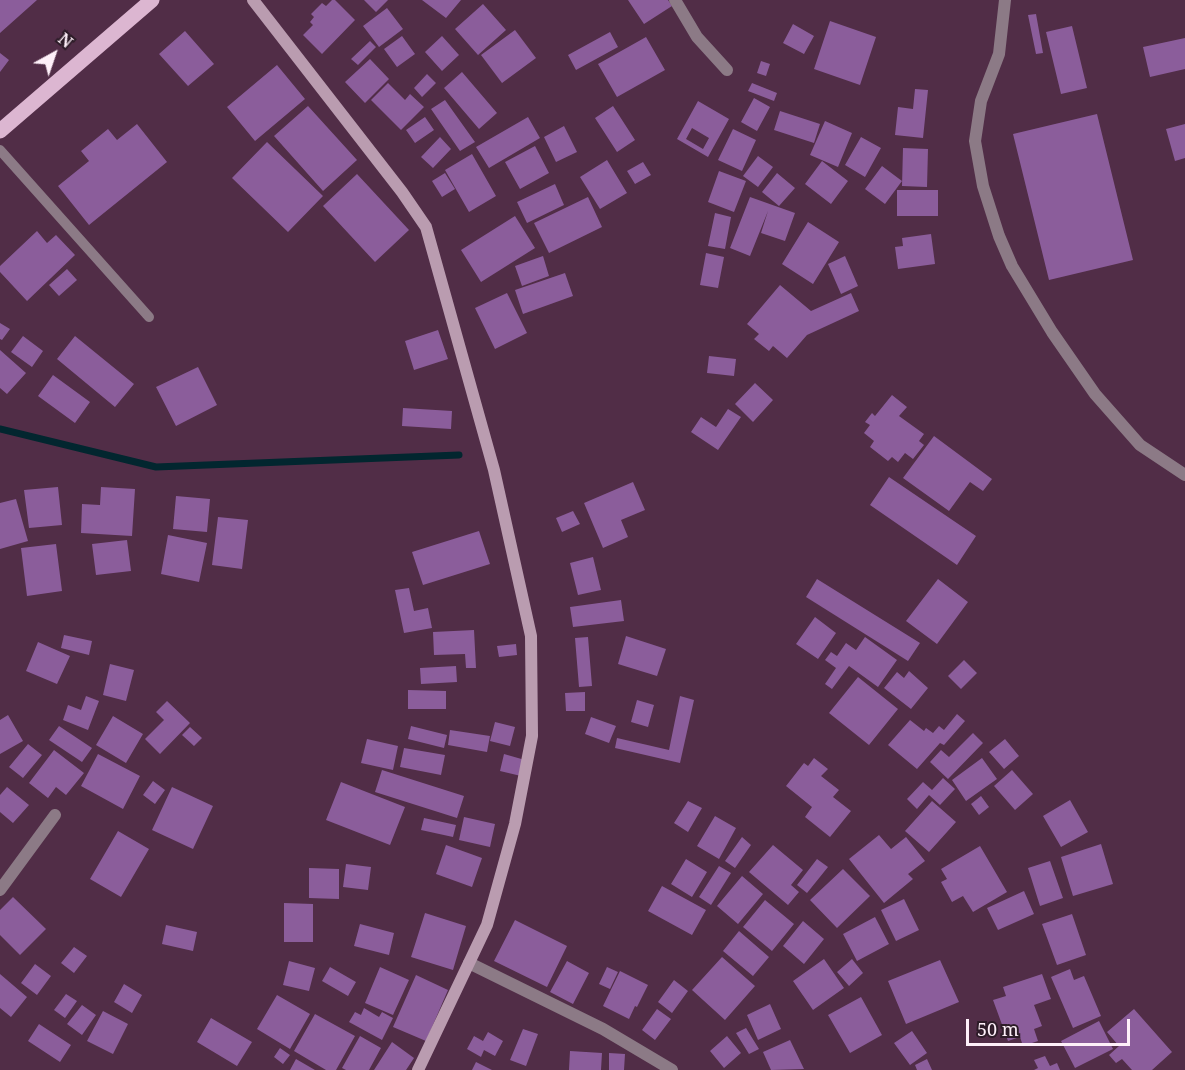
<!DOCTYPE html>
<html>
<head>
<meta charset="utf-8">
<style>
  body { margin:0 }
  #map { position:relative; width:1185px; height:1070px; overflow:hidden; background:#512d47; font-family:"Noto Serif",serif }
  canvas { display:block }
  .north { position:absolute; left:24px; top:24px; width:60px; height:60px; -webkit-text-stroke:4px #2d1c28; paint-order:stroke; rotate:40deg; font-size:16px; font-weight:700; line-height:24px; text-align:center; color:#fef0f9 }
  .north::after { content:''; display:block; margin:auto; width:21px; height:27px; background:#fef0f9; clip-path:polygon(50% 0,100% 100%,50% 72%,0 100%) }
  .scale { position:absolute; left:966px; top:1019px; width:164px; height:27px; box-sizing:border-box; border:3px solid #fef0f9; border-top:0; padding-left:8px; font-size:18px; line-height:21px; white-space:nowrap; color:#fef0f9; -webkit-text-stroke:4px #2d1c28; paint-order:stroke }
</style>
</head>
<body>
<div id="map">
<canvas width="1185" height="1070"></canvas>
<div class="north">N</div>
<div class="scale">50 m</div>
</div>
<script>
const g = document.querySelector('canvas').getContext('2d');
g.lineJoin = 'round';
function trace(path, color, width, dash) { g.strokeStyle = color; g.lineWidth = width; g.lineCap = dash ? 'butt' : 'round'; g.setLineDash(dash || []); g.stroke(path); }
function fill(path, color) { g.fillStyle = color; g.fill(path, 'evenodd'); }
const stream = new Path2D(`
  M0,429L156,467L459,455`);
const building = new Path2D(`
  M0,0H37L0,33Z
  M332,0H335L355,20L322,54L303,35L313,25L310,22L314,17L311,14L322,3L326,6Z
  M364,0H388L376,12Z
  M422,0H461L446,18Z
  M628,0H668L672,6L644,24Z
  M483,4L506,30L478,55L455,29Z
  M387,8L403,29L379,47L363,26Z
  M1036,14L1043,53L1036,54L1028,15Z
  M830,21L876,37L860,85L814,69Z
  M793,24L814,36L804,54L783,43Z
  M1072,26L1087,88L1061,94L1046,32Z
  M515,30L536,58L502,83L481,55Z
  M185,31L214,64L188,86L159,54Z
  M610,32L618,47L576,70L568,55Z
  M402,36L415,54L397,67L384,49Z
  M442,36L459,55L442,71L425,52Z
  M646,37L665,70L617,97L598,64Z
  M1185,38V69L1150,77L1143,47Z
  M370,41L376,47L358,65L351,59Z
  M0,53L9,60L0,72Z
  M370,59L389,79L365,103L345,82Z
  M761,61L770,64L766,76L757,73Z
  M277,65L305,99L255,141L227,107Z
  M462,72L497,113L479,129L444,88Z
  M427,74L436,83L422,97L414,88Z
  M388,83L405,100L410,94L424,107L401,130L371,100Z
  M752,83L777,93L774,101L748,91Z
  M915,89L928,90L923,138L895,135L898,107L913,109Z
  M754,98L770,107L757,131L741,122Z
  M445,100L475,142L460,151L431,109Z
  M698,101L729,119L708,157L677,139ZM692,128L709,138L703,149L686,139Z
  M308,106L357,160L323,191L274,136Z
  M613,106L635,140L617,152L595,118Z
  M780,111L820,124L814,143L774,130Z
  M1097,114L1133,260L1049,280L1013,134Z
  M425,117L434,130L415,143L406,130Z
  M528,117L540,138L489,168L476,147Z
  M825,121L852,133L838,167L810,155Z
  M137,124L167,162L89,225L58,186L89,161L81,151L108,129L117,140Z
  M1185,124V158L1175,161L1166,129Z
  M564,126L577,152L556,162L544,137Z
  M733,129L756,140L742,171L718,160Z
  M440,137L451,149L433,168L421,157Z
  M861,137L881,148L865,177L845,165Z
  M267,142L323,196L288,232L232,178Z
  M535,146L549,173L520,189L505,162Z
  M903,148L928,149L927,187L902,186Z
  M472,154L496,196L469,212L445,170Z
  M758,156L773,167L758,187L743,176Z
  M607,160L627,193L600,209L580,177Z
  M822,161L848,181L831,204L805,184Z
  M643,162L651,175L635,184L627,171Z
  M882,166L902,181L885,204L865,189Z
  M719,171L746,181L734,212L708,202Z
  M445,173L455,189L442,197L432,181Z
  M777,173L795,188L779,206L762,192Z
  M357,174L409,230L375,262L323,206Z
  M555,184L564,205L527,223L517,202Z
  M897,190H938V216H897Z
  M588,197L602,227L549,253L534,223Z
  M750,197L795,213L785,241L761,233L768,211L750,256L730,248Z
  M715,213L731,217L725,249L708,246Z
  M515,216L535,248L481,282L461,250Z
  M808,222L839,242L813,284L782,264Z
  M37,231L47,243L56,235L75,255L27,301L0,272V266Z
  M931,234L935,264L898,269L895,247L903,246L902,238Z
  M706,253L724,257L718,288L700,285Z
  M543,256L549,276L522,286L515,266Z
  M845,256L858,286L841,294L828,264Z
  M67,269L77,280L59,296L49,285Z
  M565,273L573,296L523,314L515,290Z
  M780,285L811,311L851,293L859,311L807,335L787,358L773,346L769,351L754,339L759,334L747,324Z
  M507,293L527,333L495,349L475,308Z
  M0,323L10,329L2,340L0,339Z
  M438,330L448,359L414,370L405,341Z
  M23,336L43,351L32,367L11,352Z
  M75,336L134,384L115,407L57,359Z
  M0,350L26,373L7,394L0,388Z
  M709,356L736,359L734,376L707,373Z
  M198,367L217,405L176,426L156,387Z
  M53,375L90,402L75,423L38,396Z
  M755,383L773,400L753,422L735,404Z
  M892,395L907,407L899,416L924,434L919,441L924,445L913,459L905,453L898,462L892,457L888,461L870,447L874,441L864,433L870,425L865,422L872,413L875,416Z
  M403,408L452,411L451,429L402,426Z
  M728,409L741,417L718,450L691,432L701,417L716,427Z
  M934,436L992,479L983,491L970,482L949,511L903,478Z
  M889,477L976,536L957,565L870,505Z
  M633,482L645,510L621,520L628,537L603,548L584,503Z
  M58,487L62,525L29,528L24,490Z
  M101,487L135,489L132,536L81,533L82,504L100,505Z
  M176,496L210,499L207,532L173,529Z
  M16,499L28,541L0,549V503Z
  M573,511L580,524L562,532L556,518Z
  M218,517L248,520L242,569L212,565Z
  M479,531L490,564L423,585L412,552Z
  M168,535L207,543L199,582L161,574Z
  M127,540L131,571L96,575L92,544Z
  M56,544L62,591L27,596L21,548Z
  M593,557L601,590L578,595L570,563Z
  M817,579L920,643L908,661L806,597Z
  M938,579L968,602L937,644L906,621Z
  M409,588L414,611L428,608L432,628L404,633L395,590Z
  M621,600L624,621L573,627L570,607Z
  M815,617L836,633L818,659L796,644Z
  M474,630L476,668H466L465,654L434,655L433,632Z
  M64,635L92,641L89,655L61,648Z
  M626,636L666,649L657,676L618,664Z
  M588,637L592,686L579,687L575,638Z
  M865,637L897,660L878,687L849,666L832,689L825,684L836,668L825,660L831,652L837,656L846,643L856,650Z
  M38,642L70,656L57,684L26,671Z
  M516,644L517,655L499,657L497,646Z
  M964,660L977,673L961,689L948,676Z
  M110,664L134,670L126,701L103,695Z
  M456,666L457,682L421,684L420,668Z
  M909,671L928,688L911,709L884,688L897,672L904,678Z
  M858,677L898,709L869,745L829,713Z
  M408,690L446,691V709H408Z
  M585,692V711H566L565,693Z
  M86,696L99,701L88,730L63,720L68,705L81,710Z
  M680,696L694,700L680,763L615,748L617,738L669,750Z
  M637,700L654,705L648,727L631,722Z
  M167,701L190,723L160,754L145,739L164,720L156,712Z
  M957,714L965,721L944,745L940,743L917,769L888,745L910,720L924,731L926,728L933,733L939,726L944,730Z
  M8,715L23,741L0,754V720Z
  M113,716L143,734L126,763L96,745Z
  M591,717L616,726L609,743L585,734Z
  M495,722L515,727L510,746L490,741Z
  M59,726L92,748L82,762L49,740Z
  M411,726L447,735L444,748L408,739Z
  M190,727L202,738L194,746L182,735Z
  M450,730L490,736L487,752L448,745Z
  M973,733L983,743L948,779L930,762L941,750L949,757Z
  M367,739L398,746L393,770L361,763Z
  M1005,739L1019,756L1004,769L989,752Z
  M28,744L42,755L23,778L9,767Z
  M404,748L445,755L441,775L400,767Z
  M54,750L84,773L66,795L56,787L48,798L29,783Z
  M98,754L140,776L123,809L81,786Z
  M504,754L525,760L521,776L500,771Z
  M814,758L828,769L821,776L839,790L833,797L851,811L830,837L805,817L812,807L786,786L804,763L808,766Z
  M982,758L997,779L966,801L952,780Z
  M382,770L464,796L457,818L375,792Z
  M1012,770L1033,794L1015,810L994,786Z
  M943,778L955,789L940,805L929,795L917,809L907,799L923,782L932,790Z
  M153,781L165,790L155,804L143,795Z
  M341,782L405,807L390,845L326,820Z
  M7,787L29,805L13,823L0,812V795Z
  M172,787L213,806L193,849L152,830Z
  M981,796L989,807L979,815L971,804Z
  M1070,800L1088,832L1061,847L1043,816Z
  M688,801L702,808L688,832L674,823Z
  M932,801L956,822L929,852L905,831Z
  M715,816L736,828L719,859L697,846Z
  M464,817L495,824L490,847L459,840Z
  M424,818L456,825L453,837L421,830Z
  M118,831L149,849L121,897L90,879Z
  M879,835L891,849L906,837L925,861L908,874L913,879L884,903L849,859Z
  M742,837L751,845L735,868L725,861Z
  M1101,844L1113,884L1073,896L1061,857Z
  M446,845L482,858L472,887L436,874Z
  M773,845L803,870L791,885L799,892L788,905L749,872Z
  M980,846L1007,892L973,912L963,896L952,902L941,882L947,879L941,869Z
  M686,859L707,872L692,897L671,884Z
  M817,859L828,867L807,893L797,885Z
  M1050,861L1063,898L1040,906L1028,868Z
  M346,864L371,867L368,890L343,887Z
  M719,866L731,873L711,905L699,897Z
  M309,868L339,869V899L309,898Z
  M843,869L870,896L837,928L810,900Z
  M742,876L763,894L738,924L717,906Z
  M662,886L706,910L692,935L648,911Z
  M1024,891L1034,914L998,930L987,908Z
  M13,897L46,929L20,955L0,935V910Z
  M904,899L919,930L896,941L881,910Z
  M765,900L794,924L772,951L743,927Z
  M284,903L313,904V942H284Z
  M425,913L466,926L453,970L411,957Z
  M1072,914L1086,955L1057,965L1042,924Z
  M875,917L889,944L857,961L843,934Z
  M515,920L567,946L547,987L494,961Z
  M803,921L824,939L804,964L783,946Z
  M360,924L394,933L389,955L354,946Z
  M166,925L197,932L193,951L162,944Z
  M739,931L769,957L753,976L723,951Z
  M74,947L87,956L74,973L61,963Z
  M722,957L755,986L725,1020L692,990Z
  M824,959L844,988L813,1010L793,981Z
  M852,959L863,973L849,986L837,972Z
  M940,960L959,1002L906,1024L888,981Z
  M289,961L315,968L309,991L283,985Z
  M567,961L589,973L573,1004L550,992Z
  M35,964L51,976L37,995L21,983Z
  M330,967L356,982L348,996L322,981Z
  M380,967L409,980L393,1015L365,1003Z
  M607,967L618,972L610,989L599,984Z
  M1070,969L1074,980L1084,976L1101,1016L1073,1028L1051,977Z
  M620,971L648,985L637,1007L635,1006L629,1019L603,1006Z
  M0,974L27,997L11,1017L0,1008Z
  M1042,974L1051,999L1034,1005L1042,1026L1034,1029L1038,1041L1023,1046L1020,1037L1008,1041L993,1000L1006,996L1003,987Z
  M416,975L448,990L426,1041L393,1027Z
  M674,980L688,991L672,1013L658,1002Z
  M124,984L142,995L132,1013L114,1002Z
  M66,994L77,1001L65,1018L54,1010Z
  M277,995L310,1014L290,1049L257,1029Z
  M861,997L882,1035L850,1053L828,1015Z
  M770,1004L781,1029L758,1040L747,1015Z
  M82,1005L96,1015L82,1035L67,1024Z
  M364,1008L379,1017L382,1012L393,1018L382,1040L349,1022L355,1012L361,1015Z
  M657,1009L671,1019L655,1040L642,1030Z
  M1134,1009L1172,1052L1152,1070H1132L1122,1059L1116,1063L1109,1055L1119,1046L1107,1032Z
  M103,1011L128,1024L113,1054L87,1041Z
  M315,1014L355,1036L336,1070H326L294,1051Z
  M211,1018L252,1042L237,1066L197,1042Z
  M1099,1021L1113,1049L1075,1068L1061,1041Z
  M39,1024L71,1045L60,1062L28,1041Z
  M746,1028L759,1049L749,1054L736,1033Z
  M523,1029L538,1034L526,1066L510,1060Z
  M912,1031L927,1053L910,1065L894,1043Z
  M488,1032L503,1041L495,1056L484,1050L481,1057L467,1049L474,1036L483,1041Z
  M360,1036L381,1048L369,1070H346L342,1068Z
  M727,1036L741,1053L724,1068L710,1051Z
  M790,1040L804,1069L771,1070L763,1052Z
  M392,1042L414,1058L406,1070H374Z
  M280,1048L290,1055L283,1064L274,1057Z
  M570,1051L602,1053L601,1070H569Z
  M609,1053L625,1054L624,1070H609Z
  M1045,1056L1050,1066L1057,1063L1060,1070H1034L1038,1068L1034,1060Z
  M296,1059L315,1070H290Z
  M927,1059L932,1070H917L915,1065Z
  M476,1062L492,1070H472Z`);
const lane = new Path2D(`
  M0,150L149,317`);
const street = new Path2D(`
  M675,0L697,37L727,70
  M1005,0L999,54L981,101L975,141L983,186L999,236L1012,266L1052,332L1095,394L1140,445L1185,475
  M0,890L55,815
  M469,963L603,1029L672,1070`);
const secondary = new Path2D(`
  M253,0L402,192L426,227L494,470L531,636L532,736L515,824L487,925L418,1070`);
const primary = new Path2D(`
  M0,131L152,0`);
trace(stream, '#02262f', 7);
fill(building, '#8b5d9b');
trace(lane, '#8c7a86', 10);
trace(street, '#8c7a86', 12);
trace(secondary, '#ba9cb0', 12);
trace(primary, '#dcb6d1', 15);
</script>
</body>
</html>
